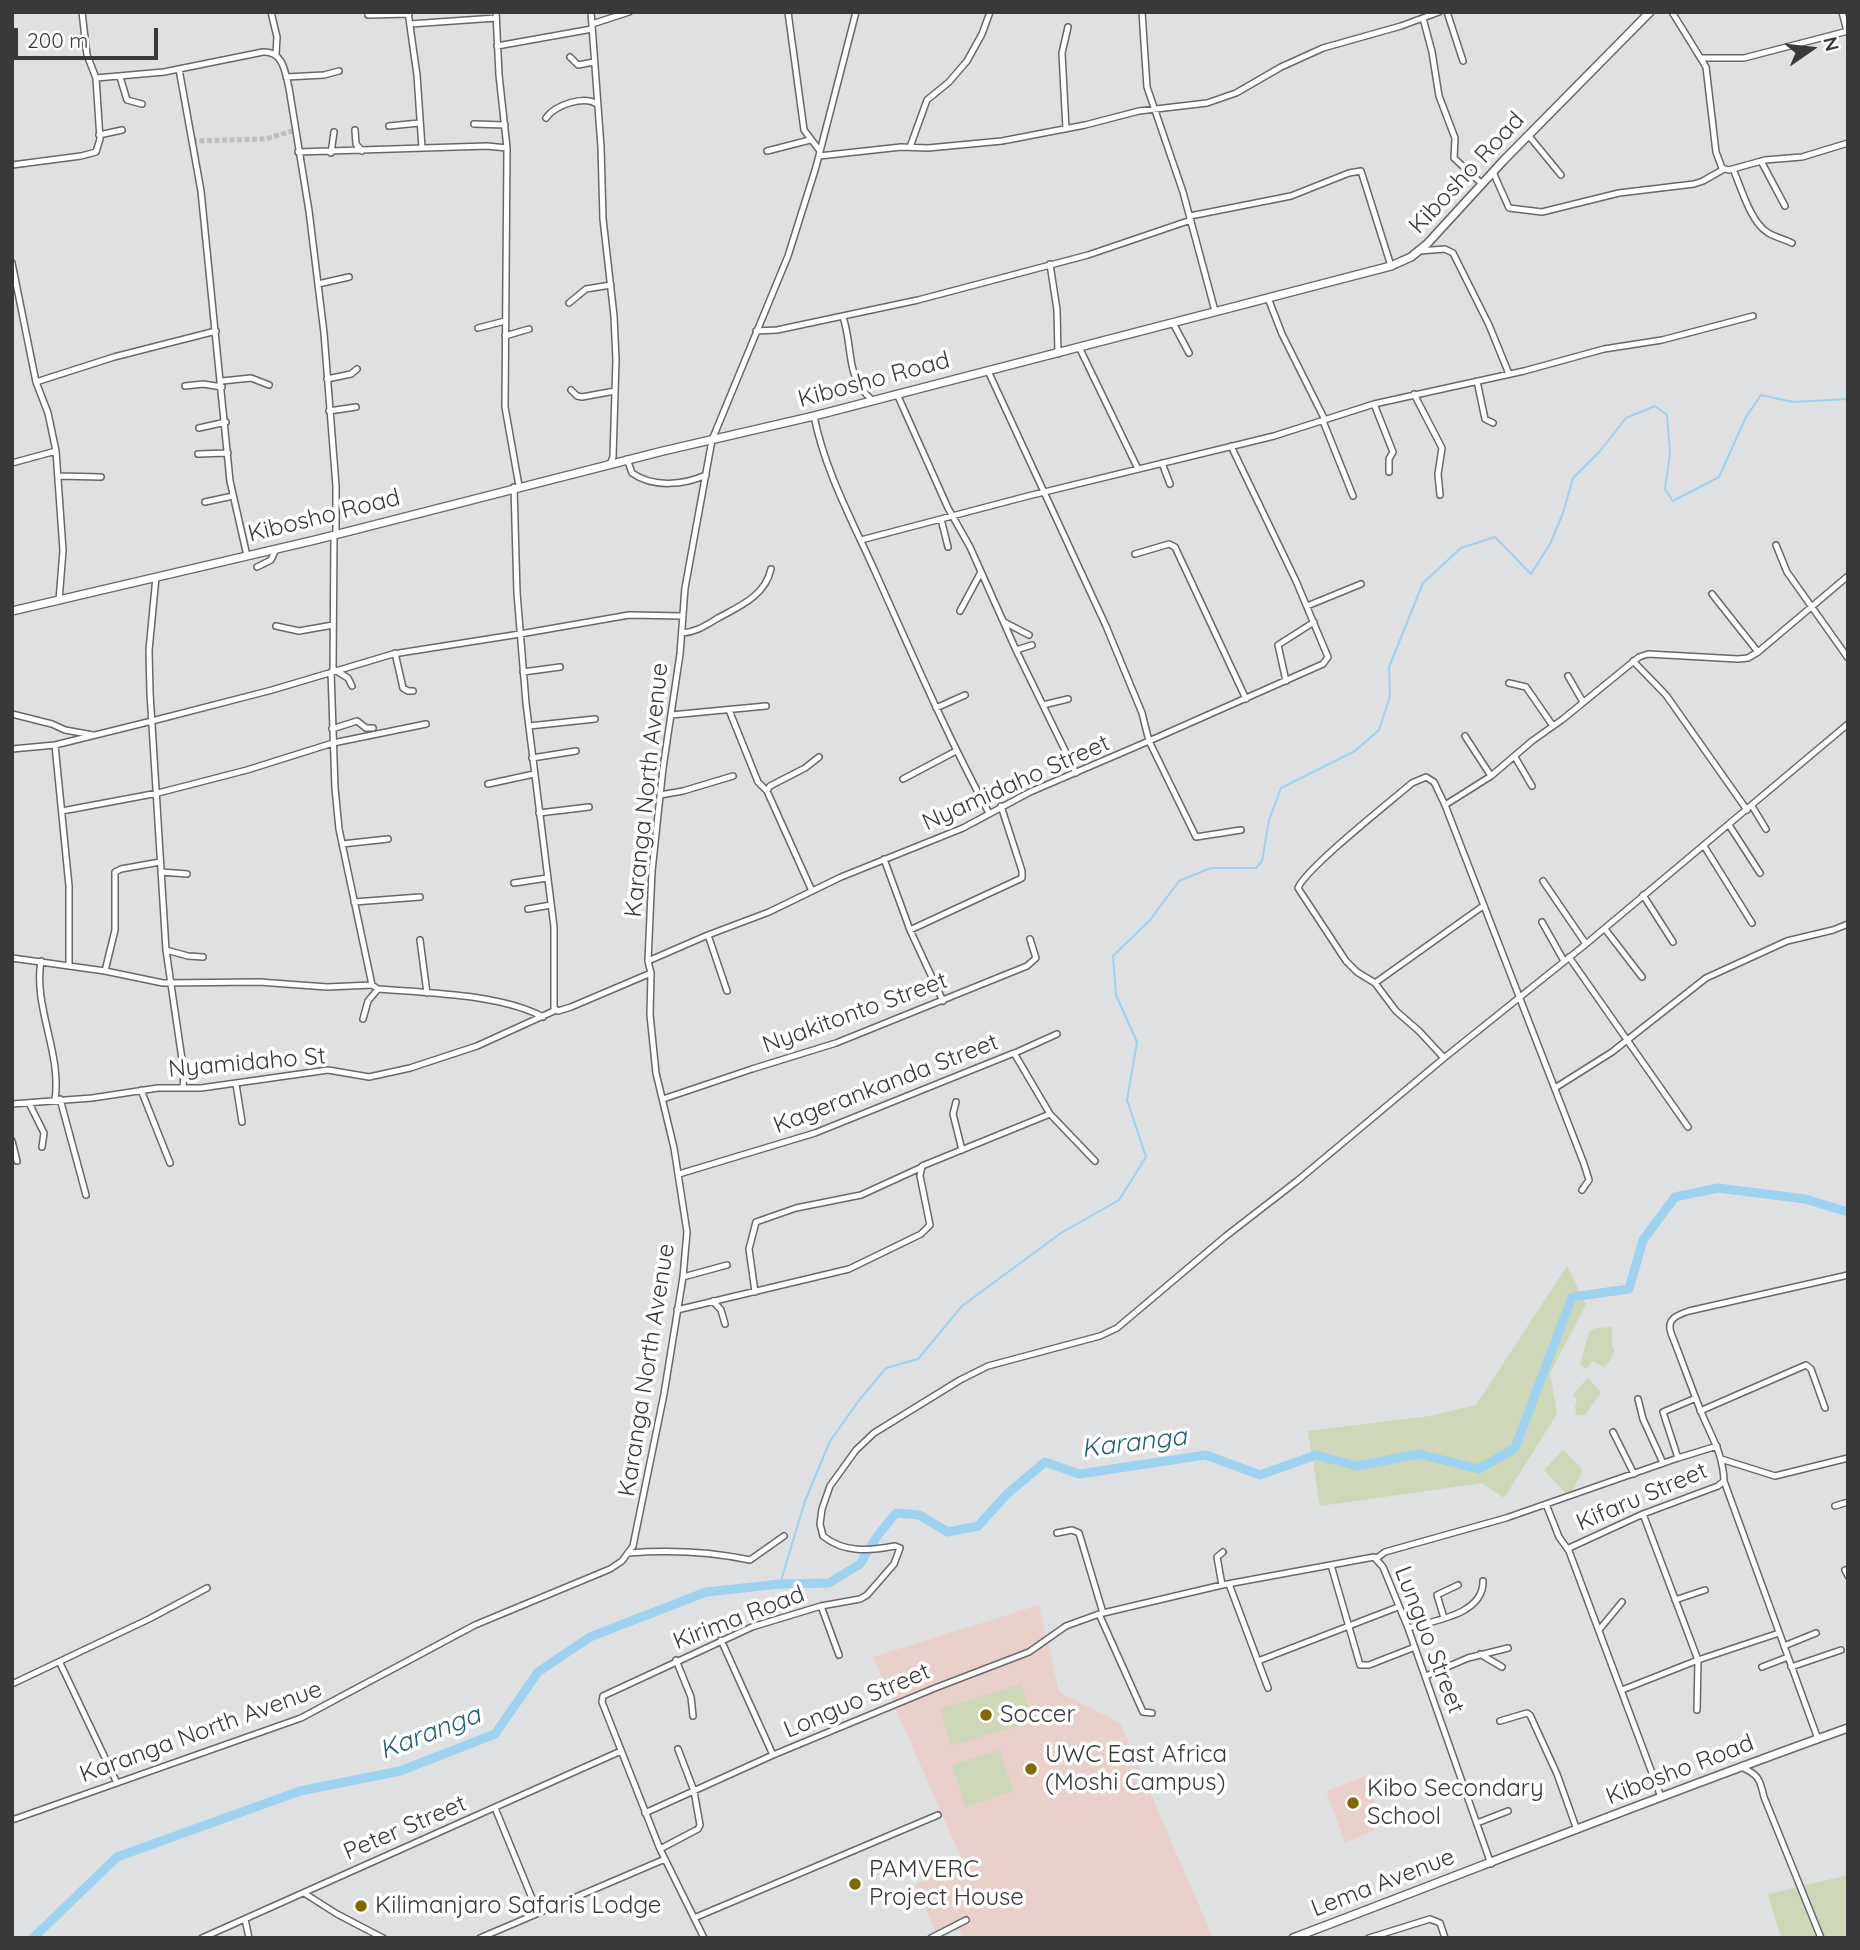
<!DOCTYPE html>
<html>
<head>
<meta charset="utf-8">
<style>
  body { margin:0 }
  #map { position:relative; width:1860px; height:1950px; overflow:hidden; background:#dfe0e2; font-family:Quicksand,sans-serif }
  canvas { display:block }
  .frame { position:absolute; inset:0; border:14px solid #39393a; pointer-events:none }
  .north { position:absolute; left:1776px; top:14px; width:70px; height:70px; -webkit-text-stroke:5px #fff; paint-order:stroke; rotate:76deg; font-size:19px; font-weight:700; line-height:28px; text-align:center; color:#39393a }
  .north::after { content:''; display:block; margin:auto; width:24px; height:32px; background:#39393a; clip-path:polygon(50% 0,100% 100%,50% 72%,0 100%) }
  .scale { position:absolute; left:14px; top:28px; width:144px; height:32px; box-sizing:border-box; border:4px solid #39393a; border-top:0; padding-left:9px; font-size:21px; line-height:24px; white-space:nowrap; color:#39393a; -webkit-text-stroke:5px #fff; paint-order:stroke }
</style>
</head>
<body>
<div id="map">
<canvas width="1860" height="1950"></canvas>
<div class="frame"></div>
<div class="north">N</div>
<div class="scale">200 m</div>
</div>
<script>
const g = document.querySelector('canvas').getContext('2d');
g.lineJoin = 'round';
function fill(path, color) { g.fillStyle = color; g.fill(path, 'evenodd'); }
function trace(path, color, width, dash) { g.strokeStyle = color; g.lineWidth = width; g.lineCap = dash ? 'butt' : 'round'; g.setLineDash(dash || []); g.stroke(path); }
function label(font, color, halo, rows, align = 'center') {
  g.font = font + ' Quicksand,sans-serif'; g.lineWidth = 7; g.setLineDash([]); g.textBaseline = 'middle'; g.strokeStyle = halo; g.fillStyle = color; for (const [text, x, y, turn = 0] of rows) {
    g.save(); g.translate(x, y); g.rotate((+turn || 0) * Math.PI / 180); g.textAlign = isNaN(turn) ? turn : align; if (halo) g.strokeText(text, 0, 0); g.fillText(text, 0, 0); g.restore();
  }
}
const education = new Path2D(`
  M1039,1605L1059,1692L1120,1723L1213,1938H964L959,1929L937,1935L915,1885L963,1862L873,1657Z
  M1367,1776L1379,1815L1375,1830L1345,1843L1326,1791Z`);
const green = new Path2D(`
  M1567,1266L1586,1305L1550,1373L1557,1414L1504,1498L1482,1483L1320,1506L1308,1431L1430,1416L1476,1405Z
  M1612,1327V1346L1615,1350L1610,1361L1604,1367L1592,1361L1587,1369L1580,1365L1589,1332L1596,1328Z
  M1588,1377L1601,1393L1585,1415H1576L1575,1407L1577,1399L1573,1395Z
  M1563,1450L1583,1470L1569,1497L1544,1470Z
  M1021,1684L1033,1721L951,1746L940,1709Z
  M1000,1750L1013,1791L966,1807L952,1765Z
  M1848,1875V1938H1781L1768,1894Z`);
const stream = new Path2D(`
  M780,1584L805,1501L830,1441L860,1399L886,1368L918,1359L962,1306L1061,1233L1119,1200L1146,1157L1127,1100L1137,1042L1116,995L1113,956L1150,920L1179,881L1211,868H1256L1262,861L1269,820L1281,788L1355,751L1379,730L1390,696L1389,667L1423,583L1461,548L1495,537L1531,574L1550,544L1563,513L1573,478L1600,451L1626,418L1655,406L1667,415L1670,453L1665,489L1673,501L1719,477L1746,417L1761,395L1793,402L1848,399`);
const river = new Path2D(`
  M33,1938L117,1857L300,1791L400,1771L495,1734L538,1672L590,1637L706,1592L780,1584L829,1583L860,1564L878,1535L896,1513L919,1515L948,1532L978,1526L1007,1494L1045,1462L1079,1474L1206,1455L1260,1475L1316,1455L1356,1466L1419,1454L1479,1469L1515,1448L1572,1297L1629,1289L1643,1240L1675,1197L1718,1188L1805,1199L1848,1212`);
const streetTunnel = new Path2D(`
  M192,141L266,139L295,130`);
const street = new Path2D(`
  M82,12L87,55L96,78L164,72L263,52C283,51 285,71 289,88L309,211L324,333L336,486V534
  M271,12L277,37L276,54
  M408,12L417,75L422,148
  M496,12L499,75L507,148L505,407L519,486
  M591,12L601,147L603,219L614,316L616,360L613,457L610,464
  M788,12L804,130L820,151
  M1142,12L1147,87L1183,192L1215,311
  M1447,12L1463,61
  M1672,12L1706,67L1716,152L1722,168L1729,170L1765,160L1802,157L1848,143
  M1842,12L1847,31
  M368,15L409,14
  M1423,18L1432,52L1439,96L1455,138L1454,158L1482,184
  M410,24L496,18
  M592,24L629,12
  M497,46L592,29
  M570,57L578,65L594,62
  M1702,58H1744L1848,31
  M179,69L201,191L230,481L247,556
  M120,77L127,100L142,104
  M286,77L324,75L339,71
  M546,118C555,105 584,95 597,104
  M474,124L505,125
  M389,126L419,123
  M1066,129L1062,53L1068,27
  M355,130L356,144L362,151
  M99,135L122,130
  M1529,136L1561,175
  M910,147L927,100L949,82L967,61L982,34L990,12
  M767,151L810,140
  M298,152L487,146L507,148
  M331,153L334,132
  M819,156L901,147L928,148L1002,141L1085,125L1139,111L1207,103L1236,93L1281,67L1323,48L1401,26L1439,12
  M1761,161L1785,206
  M12,165L81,156L96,152L100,139L96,78
  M1733,169C1741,187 1750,221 1767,232C1774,237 1784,239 1792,243
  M1493,172L1509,208L1542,212L1619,193L1694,184L1703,181L1724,169
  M1190,216L1291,196L1349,173L1361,171L1391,266
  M1419,251L1445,249L1453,253L1489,325L1509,374
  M12,263L36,382L48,413L56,451L63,550L59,601
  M1050,264L1057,310L1058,354
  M318,284L349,277
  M1268,298L1282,334L1325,420
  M569,303L586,289L611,285
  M843,317C854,350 844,376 873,401
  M1173,323L1189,353
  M478,328L505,321
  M756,331L777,330L918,300L1088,255L1191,220
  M505,336L529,329
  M1079,347L1138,469
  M327,379L351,374L357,369
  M222,381L251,378L269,385
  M1477,381L1485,419L1493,423
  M36,382L114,357L216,331
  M185,386L203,384L222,387
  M571,390L577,396L582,397L615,391
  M897,394L948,508L970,547L1016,650L1076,773
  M1414,394L1442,448L1438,474L1440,495
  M1374,404L1393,452L1389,459V472
  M329,411L356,407
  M814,416C825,472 854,524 877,576C913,656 947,736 989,813
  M1323,421L1353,496
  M199,428L226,422
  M1231,446L1296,581L1328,657L1323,664L1149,741L1196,837L1241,830
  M198,454L228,453
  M627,459L632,473C653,488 684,485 706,475
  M12,463L56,451
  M1162,463L1170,484
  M58,476L101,477
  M514,487L517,593L526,703L554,927V1008L558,1011L571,1007L651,973
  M205,502L233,496
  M941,519L948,547
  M861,540L1028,496L1274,436L1374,404L1524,371L1604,349L1662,340L1753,316
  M1776,545L1787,572L1848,658
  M1135,554L1169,544L1175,547L1246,699
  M257,567L271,560L276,549
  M156,577L149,650L150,693L166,950L184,1073L183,1088
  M1712,594L1758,652
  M1307,606L1361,584
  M960,611L981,572
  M1004,622L1029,635
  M276,626L299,631L333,625
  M682,633C697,632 706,625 718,618C740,606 765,596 771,569
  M1016,650L1032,645
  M395,653L403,688L408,691H413
  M1633,661L1666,695L1747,810
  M335,670L348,678L352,686
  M333,671L334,535
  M331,672L335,788L339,829L372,985L378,989C427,993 500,994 543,1017
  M523,672L560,667
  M1568,676L1583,702
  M1286,681L1278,645L1314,622
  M1509,683L1526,687L1553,726
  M1043,705L1068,699
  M936,708L965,695
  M729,710L758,782L767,791
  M12,714L52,724L65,730L93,735
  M671,715L766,706
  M529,726L595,719
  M332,729L357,721L366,728H373
  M1465,736L1491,776
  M55,745L69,886V966
  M12,749L55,745L152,721L272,690L393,654L520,634L629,615L683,616
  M1515,757L1532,786
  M532,758L576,751
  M903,779L956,751
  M488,784L534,774
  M660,795L683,791L733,776
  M1445,805L1491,776L1532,741L1563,719L1639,657L1648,654L1738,659L1748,658L1758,652L1848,576
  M1752,806L1766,829
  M62,811L158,793L247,770L333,743L426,724
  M539,813L589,807
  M1729,825L1760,873
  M342,844L388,839
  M1704,846L1752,923
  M884,859L910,930L943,1001
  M161,872L187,874
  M1543,881L1586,944
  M514,883L547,878
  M812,891L767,791L770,786L805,768L819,757
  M1643,895L1673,942
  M354,902L420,897
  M528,909L551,905
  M1542,922L1564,961
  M1605,929L1642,977
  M910,930L1022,878V871L1001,806
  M708,935L727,991
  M420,940L427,993
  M166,950L188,956L203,957
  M1569,957L1688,1127
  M12,958L105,971L163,983L259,982L327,987L372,985
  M41,961C33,1007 62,1053 55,1100
  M648,961L708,935L769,912L841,877L963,828L1030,792L1149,741L1142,713L1106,626L988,371
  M105,971L115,930V872L121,869L160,862
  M1375,983L1483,906
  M363,1019L368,1001L378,989
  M1015,1053L1057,1034
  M1444,1058L1419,1031L1396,1011L1375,983L1357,972L1346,961L1298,888C1306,868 1390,802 1412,783L1426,777L1434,782L1445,805L1584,1164L1589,1180L1582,1190
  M236,1084L242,1122
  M1555,1088L1612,1052L1706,978L1787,941L1833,930L1848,924
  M141,1090L170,1163
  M60,1099L86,1195
  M663,1099L752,1069L836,1043L1027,966L1036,958L1030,939
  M956,1102L953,1114L962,1150
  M29,1103L44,1133L42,1147
  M12,1104L92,1098L158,1088H201L328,1070L369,1077L410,1068L477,1046L556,1010
  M12,1141L17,1161
  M679,1174L815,1133L1014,1053L1050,1114L1095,1161
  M683,1277L727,1265
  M755,1292L749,1249L756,1222L796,1208L861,1195L920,1168
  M713,1301L721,1310L725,1324
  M677,1310L849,1269L921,1234L930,1225L920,1176L922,1166L1050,1114
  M1638,1399L1643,1419L1663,1463
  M1700,1411L1806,1365L1811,1369L1825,1408
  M1613,1432L1634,1474
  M1678,1458L1717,1446
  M1721,1459L1775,1476L1848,1458
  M1724,1481L1818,1739
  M1546,1504L1559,1537L1569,1551
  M1835,1506L1848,1502
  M1643,1514L1698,1660L1697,1710
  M1057,1533L1072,1530L1079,1533L1103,1613
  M629,1553C668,1550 711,1552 750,1560L784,1536
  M1377,1558L1385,1552L1506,1518L1678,1458L1663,1412L1696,1398
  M1331,1565L1360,1665H1369L1415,1647
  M1845,1570L1848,1576
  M1229,1584L1268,1688
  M1222,1585L1217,1557L1223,1552
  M1675,1600L1705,1590
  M821,1606L839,1655
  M1099,1614L1143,1712L1152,1713
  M1444,1618L1437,1595L1458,1585
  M1408,1628C1432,1621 1484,1615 1483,1581
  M1599,1630L1622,1602
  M721,1640L773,1755
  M1784,1646L1816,1633
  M1480,1654L1502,1667
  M676,1660L691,1697L693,1716
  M1258,1661L1398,1607
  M60,1663L117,1783
  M1762,1667L1788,1657
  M1791,1667L1841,1650
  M1426,1676L1468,1658L1508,1648
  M12,1684L149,1619L207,1588
  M1622,1690L1698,1660L1779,1633
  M1500,1721L1527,1713L1530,1715L1557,1774L1577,1830
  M1741,1767C1758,1774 1760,1779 1764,1797L1821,1938
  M1661,1797L1569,1551V1548L1643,1514L1718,1486L1724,1481C1723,1452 1710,1435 1700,1409C1690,1384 1681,1358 1671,1333C1666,1319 1677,1315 1689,1311L1848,1275
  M495,1808L538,1913
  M645,1813L773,1755L935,1688L1029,1652L1066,1626L1099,1614L1222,1585L1374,1557L1383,1567L1408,1628L1491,1864
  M12,1820L301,1718L475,1625L610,1569L622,1561L633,1546L664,1394L683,1277L687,1232L674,1148L656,1073L650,1015L651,973L648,961L652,871L663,768L680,654L685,588L712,440L788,256L816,167L856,12
  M1477,1823L1508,1811
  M660,1849L698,1829L700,1825L694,1791L678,1749
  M304,1893L337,1914L383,1938
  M694,1918L938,1815
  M245,1919L249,1938
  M202,1938L621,1751
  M480,1938L665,1859
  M704,1938L660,1849L602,1702L603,1696L752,1627L821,1606L860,1599L867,1595L894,1564L900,1548L895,1546C869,1551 844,1553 823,1536L820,1524L822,1509L830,1486L856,1450L874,1433L960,1380L988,1366L1100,1336L1117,1328L1226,1236L1297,1181L1444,1058L1586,944L1848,724
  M931,1938L966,1920
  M1369,1938L1430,1919L1440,1923L1445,1938`);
const secondary = new Path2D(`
  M12,611L315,540L663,451L814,416L1391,266L1411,257L1427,244L1504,160L1650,12
  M1293,1938C1478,1868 1662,1794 1848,1728`);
const markers = [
  [986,1715,7,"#7f6900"],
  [1031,1769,7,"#7f6900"],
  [1353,1803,7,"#7f6900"],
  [855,1884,7,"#7f6900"],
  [361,1906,7,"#7f6900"]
];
const streetNames = [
  ["Kibosho Road",1467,173,-47],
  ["Kibosho Road",874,380,-15],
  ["Kibosho Road",324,516,-14],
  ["Nyamidaho Street",1016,783,-24],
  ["Karanga North Avenue",647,790,-84],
  ["Nyakitonto Street",855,1013,-20],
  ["Nyamidaho St",247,1063,-5],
  ["Kagerankanda Street",886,1084,-21],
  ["Karanga North Avenue",647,1370,-81],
  ["Kifaru Street",1642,1497,-23],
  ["Kirima Road",739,1618,-21],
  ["Lunguo Street",1429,1640,69],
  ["Longuo Street",857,1701,-23],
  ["Karanga North Avenue",201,1732,-20],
  ["Kibosho Road",1680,1770,-21],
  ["Peter Street",405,1828,-23],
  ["Lema Avenue",1383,1883,-21]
];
const poiNames = [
  ["Soccer",1000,1715],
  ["UWC East Africa",1045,1755],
  ["(Moshi Campus)",1045,1783],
  ["Kibo Secondary",1367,1789],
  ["School",1367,1817],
  ["PAMVERC",869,1870],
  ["Project House",869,1898],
  ["Kilimanjaro Safaris Lodge",375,1906]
];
const waterNames = [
  ["Karanga",1134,1443,-7],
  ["Karanga",430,1733,-21]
];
fill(education, '#ead0ca');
fill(green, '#ced8b9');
trace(stream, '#9dd2f0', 2);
trace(river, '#9dd2f0', 9);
trace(streetTunnel, '#bebfc0', 5, [5, 2.5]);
trace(street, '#67686a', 8);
trace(secondary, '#67686a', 10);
trace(street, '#fff', 5);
trace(secondary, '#fff', 7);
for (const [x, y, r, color] of markers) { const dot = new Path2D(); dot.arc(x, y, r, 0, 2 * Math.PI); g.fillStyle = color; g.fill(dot); trace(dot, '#fff', 2.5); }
label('24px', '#39393a', '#fff', streetNames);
label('24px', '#39393a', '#fff', poiNames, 'left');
label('italic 26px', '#215f7d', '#fff', waterNames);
</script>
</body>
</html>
